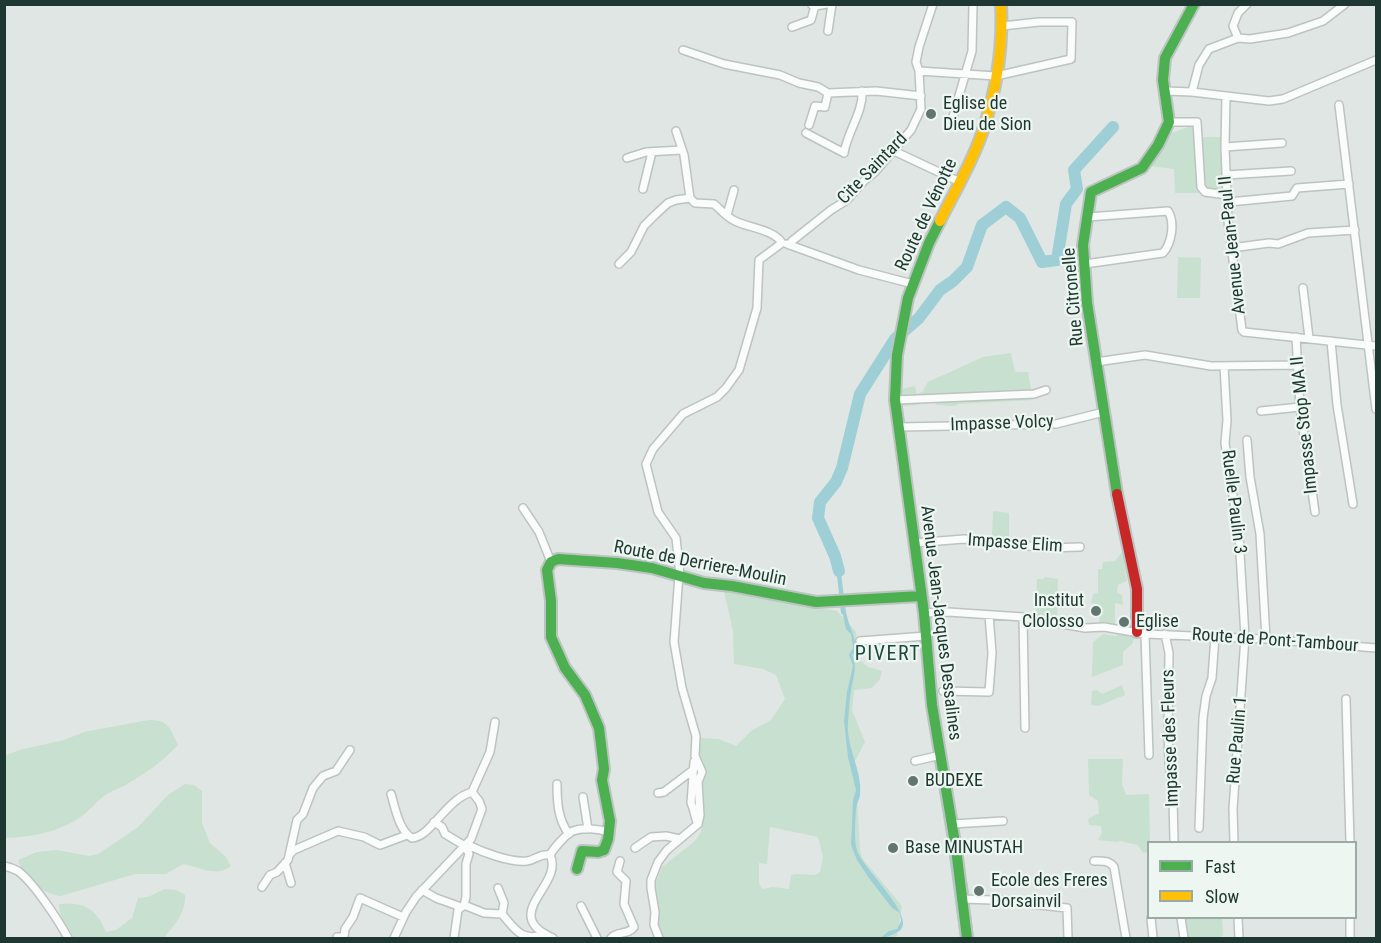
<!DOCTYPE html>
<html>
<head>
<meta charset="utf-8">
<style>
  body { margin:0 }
  #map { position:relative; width:1381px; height:943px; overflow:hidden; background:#e0e6e3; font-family:"Roboto Condensed",sans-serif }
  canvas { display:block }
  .frame { position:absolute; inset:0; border:6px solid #1e3831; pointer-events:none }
  .legend { position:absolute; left:1147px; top:841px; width:210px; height:78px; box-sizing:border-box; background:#edf6f1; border:2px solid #9aaaa4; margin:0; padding:8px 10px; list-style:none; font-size:18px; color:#1e3831 }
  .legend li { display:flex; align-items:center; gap:12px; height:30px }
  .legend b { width:30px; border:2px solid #9aaaa4 }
</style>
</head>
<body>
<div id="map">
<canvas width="1381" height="943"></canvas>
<div class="frame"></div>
<ul class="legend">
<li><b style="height:8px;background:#4caf50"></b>Fast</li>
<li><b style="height:8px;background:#ffc107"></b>Slow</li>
</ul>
</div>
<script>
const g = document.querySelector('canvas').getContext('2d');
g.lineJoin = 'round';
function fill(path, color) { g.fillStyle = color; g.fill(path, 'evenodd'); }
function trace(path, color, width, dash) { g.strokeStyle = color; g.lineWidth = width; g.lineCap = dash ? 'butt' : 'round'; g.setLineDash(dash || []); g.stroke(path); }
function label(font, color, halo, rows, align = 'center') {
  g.font = font + ' "Roboto Condensed",sans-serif'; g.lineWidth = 4.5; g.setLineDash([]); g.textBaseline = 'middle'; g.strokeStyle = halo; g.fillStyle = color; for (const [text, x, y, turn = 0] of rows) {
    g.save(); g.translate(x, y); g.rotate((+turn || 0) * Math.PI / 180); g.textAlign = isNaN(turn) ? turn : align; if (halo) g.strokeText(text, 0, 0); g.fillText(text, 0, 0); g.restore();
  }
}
const green = new Path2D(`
  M1196,124V137H1221L1223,197L1200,191L1199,174V193H1175L1174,169L1149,166L1167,135Z
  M1178,257L1201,258L1200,298H1177Z
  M1011,353L1015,372H1028L1033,400L958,404L955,406L936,405L937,399L933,398L929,403L925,401L918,405L901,406L902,389L915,386L917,394L922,392L928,382L983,357Z
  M993,511L1009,513V542L992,538Z
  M1122,552L1127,581L1118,585L1117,593L1122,595L1123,605L1115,603V625L1100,626L1098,604L1091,603L1093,594L1098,593V569H1102L1103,562L1115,561Z
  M1045,577L1058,579L1057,621L1036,617L1037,579H1044Z
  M724,591L837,611L856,632L860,660L868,667L882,671L880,679L872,688L854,690L852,710L865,742L855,761L860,850L862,858L902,906L897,936L891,938H662L657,931L656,882L662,867L695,841L701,832L703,814L701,787L703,781V769L697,755L701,738L719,739L736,746L751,731L771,720L785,699L776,675L763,669L734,664L733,631ZM770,827L818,837L823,857L820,872L816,875L796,874L791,875L789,889L773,887L762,889L759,883V863L767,864Z
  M1127,632L1135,636L1132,644L1123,652V665L1092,677L1093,642L1103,634L1115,636Z
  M1122,685L1125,695L1098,706L1091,705L1092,691L1097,690L1102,694Z
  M149,720C169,720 170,728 178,745C163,761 146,773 127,784C121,788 113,790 107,794C96,801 89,812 79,818C56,833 31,837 5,838V756L19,750L64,740L84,732Z
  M1088,759H1123L1122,784L1126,795L1149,794L1150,842H1148V852L1143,853L1138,845L1119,841L1117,842L1098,840L1102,833L1101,826L1089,825L1088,819L1099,813L1098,801L1089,795Z
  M185,784L194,785L202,791V823L210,843L226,857L231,866C215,878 201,867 183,864L166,874H135L61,896C42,894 24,878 18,860L37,852L57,850L89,856L98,854L138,827L168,795Z
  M165,889L176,890L185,895C186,913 175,924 164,938H74L60,914L59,904C85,902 96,908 106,932L116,930L132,918L138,898L148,897Z
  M1185,918H1222L1223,935L1220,938H1187Z`);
const water = new Path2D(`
  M835,556C843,567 843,601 847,616C849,627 861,646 852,655C858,668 853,677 851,691C849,701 849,712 848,723C846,747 863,772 860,795C860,797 858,802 857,804C855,814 854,841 857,850C861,868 924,922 896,933C890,935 887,938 880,938L889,931L897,929L901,921L900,913L892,908L869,878L857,860L851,845L853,800L856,790L848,757L844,721L847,692L853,666L849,655L853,648L851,634L846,629L843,615L841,613Z`);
const stream = new Path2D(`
  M935,760L948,840L961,938
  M966,880L968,893
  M968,902L973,938`);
const river = new Path2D(`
  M839,571L835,556L818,518L820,502L836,482L842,468L860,394L895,339L919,318L940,290L953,281L967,267L982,225L1006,207L1020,218L1042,262L1057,260L1066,204L1077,189L1074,170L1113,127`);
const street = new Path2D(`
  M812,5L815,6L827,4
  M792,27L811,20L815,6
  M828,31L832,4
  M1238,38L1233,26L1238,13L1247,4
  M683,50L724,64L780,75L799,83L818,87L828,93L876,91L921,96
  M919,71L996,76L1071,59L1072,22H1039L1002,26
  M1166,91L1192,92L1269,101L1283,99L1376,60
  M1192,92L1199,65L1209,49L1238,38L1250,39L1288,33L1323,21L1345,4
  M1226,96L1225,147L1228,221L1242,330L1244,332L1376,346
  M1339,105L1376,409
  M952,120L972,51L973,4
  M1169,122H1197L1201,187L1205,192L1227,195
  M809,125L815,106L825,107L828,93
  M676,131L684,155L690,198
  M806,133L844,153C847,133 864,110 862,91
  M1225,147L1282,143
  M894,151L960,182
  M627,158L646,152L682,150
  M1226,175L1291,171
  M643,189L652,152
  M1229,202L1292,196L1297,188L1349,184
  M727,215L734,190
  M787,244L859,270L913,284
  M790,245L792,241L831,210L847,200L864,181L875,172L911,130L921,109L919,71L916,62L919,47L933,4
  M1231,248L1269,243L1278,244L1308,233L1355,230
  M619,264L631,252L644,226L655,215L668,203L676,200L690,198L695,203L714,204C721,210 726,217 735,221C749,228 773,229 782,243
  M1085,264L1163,253C1172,243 1175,222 1168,211L1088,217
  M1303,288L1309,338
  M1296,337L1300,407L1315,512
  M1331,341L1337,405L1353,504
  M1096,362L1145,355L1211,366L1299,365
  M1224,366L1227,420L1225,443L1239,536L1245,637L1233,809L1234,842
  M895,400L1034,394L1046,390
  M1261,411L1300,407
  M899,427L1056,424L1104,412
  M1247,440L1250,477L1260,534L1266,639
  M523,508L539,532L551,562
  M914,543L964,539L1047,548L1080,547
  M680,575L676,538L658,512L646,464L653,449L683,414L717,397L726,388L739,370L757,308L759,260L782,243
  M924,613L948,612L1023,617L1085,628L1104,627L1145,634L1266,639L1376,648
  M1023,617L1025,728
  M1145,634L1149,755
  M1165,634L1169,653L1168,731L1169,763L1173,797L1174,842
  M860,641L926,636
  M943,691L989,692L992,653L989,615
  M1346,699L1350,842
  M915,761L941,755
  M694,762L691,803C695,811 694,817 698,824
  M557,784C557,802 558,820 569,834
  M472,792L490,752L495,722
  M658,793L664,792L693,770
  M391,794C395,807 399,831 412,838C431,837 446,799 472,792
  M583,797L588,829
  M434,822L442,827L445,834L465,846L469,854L466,864V897L464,905L458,910L454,938
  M952,824L1003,821
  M1199,828L1203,718L1206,696L1212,678L1215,636
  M468,845C482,852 511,863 527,861C536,860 540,853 550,855
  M635,848L651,837L666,836L680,839
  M290,854L294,850L338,831L364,837L380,845L407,835
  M550,855C565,885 498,914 553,938
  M550,855C553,849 567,833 573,831C583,827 599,829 608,832
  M1094,861C1102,861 1109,860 1114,867L1126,938
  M285,863L291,883
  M4,866C9,867 14,869 18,871C34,883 59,921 68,938
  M262,887L270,875L277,872L288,860L297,820L303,814L313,788L323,776L336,771L350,750
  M498,888L504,903L502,914
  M422,890L436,898L461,907
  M963,899L1021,901L1030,904L1067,908L1068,938
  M464,905L484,913L502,914C514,928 522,943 544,934
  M581,906L597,938
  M1151,918L1153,938
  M1181,918L1184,938
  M1238,918L1239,938
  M337,937H344L345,929L353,917L360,898L403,917
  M394,938L406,912L416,897L471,839L482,809L479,801L472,792
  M611,938C617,931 629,935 634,927L624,904L626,881L617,872L620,861
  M659,938L654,925L655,912L651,888V880L658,862L667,850L698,824L700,815L698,782L702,772L695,756L696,736L682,688L674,642L679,575
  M1350,938V918`);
const fast = new Path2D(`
  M940,221L929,243L908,298L897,355L895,400L924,613L932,705L956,849L967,938
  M1117,494L1087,303L1083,245L1091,192L1142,168L1158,145L1169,122L1163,80L1165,58L1194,4
  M577,869L582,851L598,852L604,850L608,839L610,821L602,780L604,769L599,728L585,695L565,668L551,637V601L547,570L551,562L558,559L617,563L652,568L704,583L732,586L816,602L921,596`);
const slow = new Path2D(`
  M940,221C955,191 976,155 985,124C997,86 1003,44 1001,4`);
const jam = new Path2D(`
  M1117,494L1137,589V632`);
const markers = [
  [931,114,6,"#62756f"],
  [1096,611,6,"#62756f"],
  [1124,622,6,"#62756f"],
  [913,781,6,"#62756f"],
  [893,848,6,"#62756f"],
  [979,891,6,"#62756f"]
];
const poiNames = [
  ["Eglise de",943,104],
  ["Dieu de Sion",943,125],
  ["Institut",1084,601,"right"],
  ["Clolosso",1084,622,"right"],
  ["Eglise",1136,622],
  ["BUDEXE",925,781],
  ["Base MINUSTAH",905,848],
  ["Ecole des Freres",991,881],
  ["Dorsainvil",991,902]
];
const streetNames = [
  ["Cite Saintard",873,169,-46],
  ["Route de Vénotte",927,215,-65],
  ["Avenue Jean-Paul II",1233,245,-96],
  ["Rue Citronelle",1074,297,-95],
  ["Impasse Volcy",1002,424,-2],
  ["Impasse Stop MA II",1305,425,-96],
  ["Ruelle Paulin 3",1233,502,83],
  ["Impasse Elim",1015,544,4],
  ["Route de Derriere-Moulin",700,564,11],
  ["Avenue Jean-Jacques Dessalines",940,623,83],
  ["Route de Pont-Tambour",1275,641,4],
  ["Impasse des Fleurs",1171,738,-92],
  ["Rue Paulin 1",1238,740,-85]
];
const neighbourhoodNames = [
  ["PIVERT",888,655]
];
fill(green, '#c8e0cf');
fill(water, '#9ecfd6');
trace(stream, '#9ecfd6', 2);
trace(river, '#9ecfd6', 12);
trace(street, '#bdc3c0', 10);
trace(fast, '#bcc4c1', 14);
trace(slow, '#bcc4c1', 14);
trace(jam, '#bcc4c1', 14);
trace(street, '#fafbfb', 7);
trace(fast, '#4caf50', 10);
trace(slow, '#ffc107', 10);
trace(jam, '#c62828', 10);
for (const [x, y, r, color] of markers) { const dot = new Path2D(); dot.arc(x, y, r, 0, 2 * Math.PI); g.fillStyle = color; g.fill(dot); trace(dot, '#edf6f1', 2); }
label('18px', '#1e3831', '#edf6f1', poiNames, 'left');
label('18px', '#1e3831', '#edf6f1', streetNames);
g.letterSpacing = '1.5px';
label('20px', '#1b4a3e', '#edf6f1', neighbourhoodNames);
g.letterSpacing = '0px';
</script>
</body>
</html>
